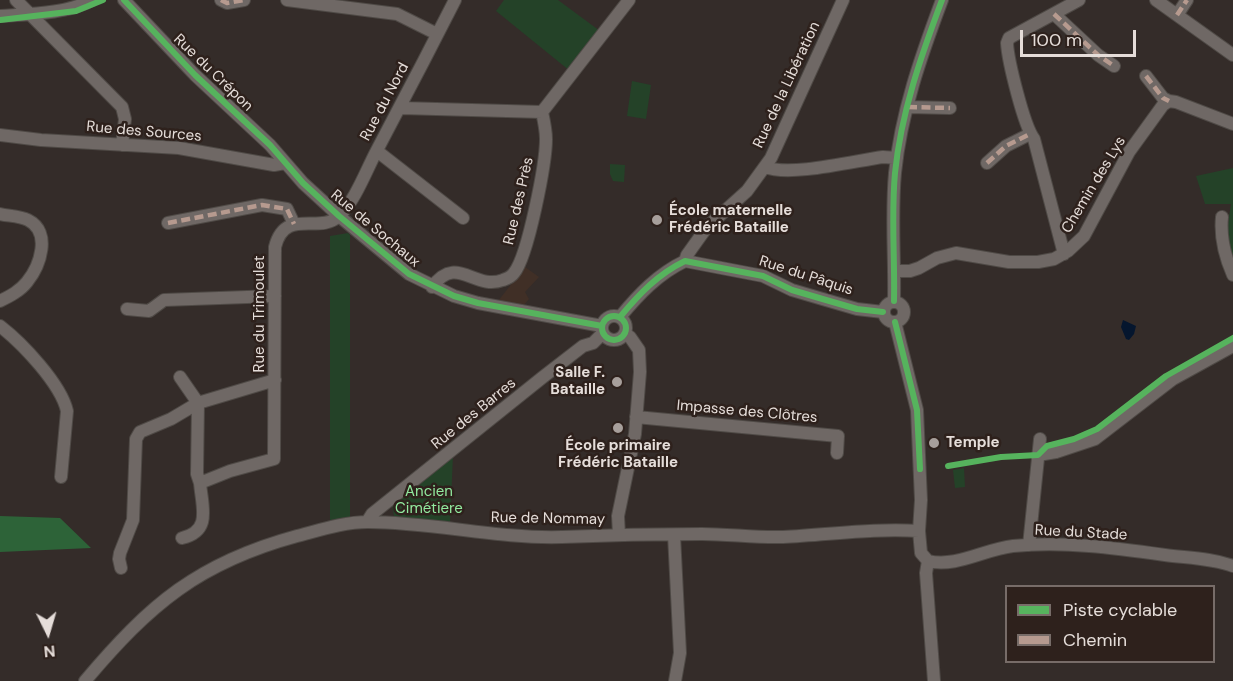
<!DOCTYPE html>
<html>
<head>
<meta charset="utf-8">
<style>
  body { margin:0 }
  #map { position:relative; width:1233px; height:681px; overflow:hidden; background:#342c29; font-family:"DM Sans",sans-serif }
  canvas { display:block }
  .legend { position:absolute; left:1005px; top:585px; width:210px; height:78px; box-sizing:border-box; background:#2e211c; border:2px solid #776c68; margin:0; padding:8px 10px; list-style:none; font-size:18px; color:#e5ddd9 }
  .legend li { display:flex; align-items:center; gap:12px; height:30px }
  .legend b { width:30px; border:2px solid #776c68 }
  .north { position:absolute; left:18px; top:603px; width:60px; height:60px; -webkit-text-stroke:4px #2e211c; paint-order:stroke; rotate:175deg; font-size:16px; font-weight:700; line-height:24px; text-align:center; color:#e5ddd9 }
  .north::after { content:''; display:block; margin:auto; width:21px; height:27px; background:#e5ddd9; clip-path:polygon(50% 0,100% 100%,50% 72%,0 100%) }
  .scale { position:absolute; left:1020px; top:30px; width:116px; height:27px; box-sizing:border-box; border:3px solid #e5ddd9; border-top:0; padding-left:8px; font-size:18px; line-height:21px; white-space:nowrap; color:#e5ddd9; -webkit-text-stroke:4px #2e211c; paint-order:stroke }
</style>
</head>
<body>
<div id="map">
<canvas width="1233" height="681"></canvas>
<ul class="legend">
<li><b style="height:8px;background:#56b35d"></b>Piste cyclable</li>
<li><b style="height:8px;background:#b69a8f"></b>Chemin</li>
</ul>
<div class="north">N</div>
<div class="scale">100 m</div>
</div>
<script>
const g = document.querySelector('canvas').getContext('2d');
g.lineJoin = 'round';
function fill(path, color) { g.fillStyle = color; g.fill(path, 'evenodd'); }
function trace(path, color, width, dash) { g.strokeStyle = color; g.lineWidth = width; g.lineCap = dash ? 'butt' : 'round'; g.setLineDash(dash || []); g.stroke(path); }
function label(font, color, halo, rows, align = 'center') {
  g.font = font + ' "DM Sans",sans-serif'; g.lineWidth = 5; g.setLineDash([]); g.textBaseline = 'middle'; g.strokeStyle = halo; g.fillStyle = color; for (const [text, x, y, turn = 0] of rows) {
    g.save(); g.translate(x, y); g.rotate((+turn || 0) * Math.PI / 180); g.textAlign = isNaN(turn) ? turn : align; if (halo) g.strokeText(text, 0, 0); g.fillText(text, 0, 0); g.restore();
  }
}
const built = new Path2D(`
  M525,267L539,277L525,292L529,299L523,306L498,301Z`);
const green = new Path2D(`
  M504,0H558L600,31L570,71L496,11Z
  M632,81L651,85L646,119L627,116Z
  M610,164L625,165L624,182L613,181L610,174Z
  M1233,168V265L1226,236L1231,204H1205L1196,176Z
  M348,233L350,235V517L330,520V236Z
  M453,455L450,525L394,516L392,504Z
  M964,468L965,487L955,488L953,470Z`);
const forest = new Path2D(`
  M0,516L60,518L91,548L0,552Z`);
const water = new Path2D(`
  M1123,320L1136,326L1134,334L1129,340L1126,339L1121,327Z`);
const minor = new Path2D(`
  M16,0L122,107L125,119L122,145
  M124,0L195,75L270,145L303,183L339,216L409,274L454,296L478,303L602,326
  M221,0L227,3L244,0
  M287,0L397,14L437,34
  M1156,0L1233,55
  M1054,14L1098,55L1114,66
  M1177,15L1187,0
  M0,16C29,14 66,14 92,0
  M1146,76L1163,98L1169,101
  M908,107L950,108
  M401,108L542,112
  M0,135L41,140L179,148L274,165L285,163
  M377,151L463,218
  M987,163L1006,146L1030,134
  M765,167C790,177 854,161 883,157L897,158
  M0,214C9,216 20,216 28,220C52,232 40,266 27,282C20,291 10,296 0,301
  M1222,217C1220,237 1225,257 1233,275
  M168,223L262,205L287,209L294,224
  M1064,254L1034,139C1024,126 1008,61 1007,43L1009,38L1079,0
  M685,261L687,255L707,227L747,191L771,158L843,0
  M685,261L763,276L792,290L826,300L857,309L883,312
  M895,271H910L919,268L937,258L956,253L1009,262H1038L1054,259L1068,251L1084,236L1129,152L1163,105L1169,101L1176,102L1233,124
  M432,287C457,253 474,291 503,280C506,279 512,276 514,273C528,256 546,163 546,139C546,130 544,121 542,112L629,0
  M894,301C895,259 891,215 895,173C901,113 921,56 942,0
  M884 312a10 10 0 1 1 20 0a10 10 0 1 1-20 0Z
  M127,309L149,311L164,300L275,296
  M602 328a12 12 0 1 1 24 0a12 12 0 1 1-24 0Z
  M620,317C639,294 658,274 685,261
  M895,322L917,410L921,500L919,531L921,553L928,561
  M0,326C22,343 61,384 67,411L61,477
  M180,377L198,403
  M198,403L197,474L200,483L230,471L274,459L275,247C285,207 319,235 339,216C355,201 366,171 376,152C403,101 429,51 455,0
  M636,417L838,436L837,453
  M1038,455L1056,452L1095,439L1173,379L1233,346
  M367,522L372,514L543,377L583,346L593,343L603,333
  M619,535L618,516L635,434L640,372L639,350L630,337L625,334
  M674,535L680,653L675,681
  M182,538C212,531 202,507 200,483
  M1029,545L1040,439
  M928,561C956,568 985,549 1013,546C1064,541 1115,548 1165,555C1187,558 1211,558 1233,566
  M928,561L926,573L934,681
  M121,568L119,559L120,553L133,520L136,439L140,432L171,419L198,403L275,380
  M85,681C150,604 198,563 297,536C320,530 344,522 368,522C433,522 497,539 562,537C609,535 655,534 702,534C729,534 756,538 783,537C829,535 873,528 919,531`);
const quiet = new Path2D(`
  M221,0L227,3L244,0
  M1054,14L1098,55L1114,66
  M1177,15L1187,0
  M1146,76L1163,98L1169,101
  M908,107L950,108
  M987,163L1006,146L1030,134
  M168,223L262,205L287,209L294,224`);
const cycleway = new Path2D(`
  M124,0L195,75L270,145L303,183L339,216L409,274L454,296L478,303L602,326
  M0,20L76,11L103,0
  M894,301C895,259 891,215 895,173C901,113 921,56 942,0
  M602 328a12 12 0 1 1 24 0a12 12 0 1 1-24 0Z
  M620,317C639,294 658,274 685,261L763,276L792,290L826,300L857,309L883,312
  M895,322L917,410L920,469
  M948,466L1001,457L1038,455L1047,446L1074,439L1097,429L1166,376L1233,338`);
const markers = [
  [657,220,6,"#a79f9b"],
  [617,382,6,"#a79f9b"],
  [618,428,6,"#a79f9b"],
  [934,443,6,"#a79f9b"]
];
const streetNames = [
  ["Rue du Crépon",213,73,44],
  ["Rue de la Libération",787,85,-65],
  ["Rue du Nord",385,102,-62],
  ["Rue des Sources",144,132,5],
  ["Chemin des Lys",1094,185,-59],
  ["Rue des Près",519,201,-77],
  ["Rue de Sochaux",375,229,40],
  ["Rue du Pâquis",806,276,18],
  ["Rue du Trimoulet",260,314,-90],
  ["Impasse des Clôtres",747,412,5],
  ["Rue des Barres",474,414,-39],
  ["Rue de Nommay",548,519,1],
  ["Rue du Stade",1081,533,3]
];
const poiNames = [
  ["École maternelle",669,211],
  ["Frédéric Bataille",669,228],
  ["Salle F.",605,373,"right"],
  ["Bataille",605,390,"right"],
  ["Temple",946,443],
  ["École primaire",618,446,"center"],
  ["Frédéric Bataille",618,463,"center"]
];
const parkNames = [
  ["Ancien",429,492],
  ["Cimétiere",429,509]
];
fill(built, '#402f26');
fill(green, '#244228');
fill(forest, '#2d6338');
fill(water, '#05162e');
trace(minor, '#4f4a46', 14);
trace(minor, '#6f6865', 12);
trace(quiet, '#b69a8f', 4.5, [9, 4.5]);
trace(cycleway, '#56b35d', 6);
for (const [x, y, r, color] of markers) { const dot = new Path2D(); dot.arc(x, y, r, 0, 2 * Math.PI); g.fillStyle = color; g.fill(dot); trace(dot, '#2e211c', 2); }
label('15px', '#e5ddd9', '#2e211c', streetNames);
label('bold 15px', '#e5ddd9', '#2e211c', poiNames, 'left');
label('15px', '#92ea9f', '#2e211c', parkNames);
</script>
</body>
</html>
